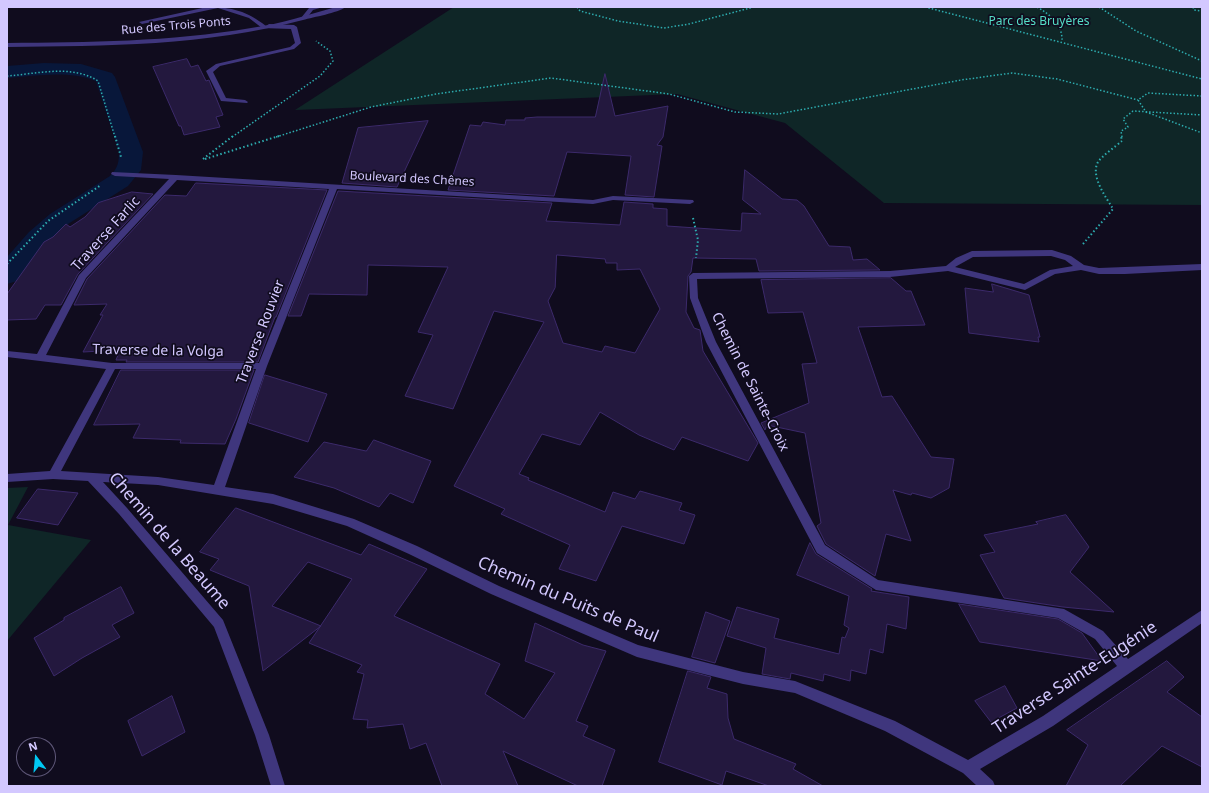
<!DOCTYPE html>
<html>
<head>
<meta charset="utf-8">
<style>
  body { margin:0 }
  #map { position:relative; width:1209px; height:793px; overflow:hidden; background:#100c1e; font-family:"Noto Sans",sans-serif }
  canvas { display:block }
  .frame { position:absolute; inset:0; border:8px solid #d3c8ff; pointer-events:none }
  .north { position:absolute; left:16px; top:737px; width:40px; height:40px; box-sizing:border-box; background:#100c1e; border:1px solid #5e5778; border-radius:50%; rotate:344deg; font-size:11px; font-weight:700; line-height:16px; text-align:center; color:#d3c8ff }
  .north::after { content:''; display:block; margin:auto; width:14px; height:18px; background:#00c8f3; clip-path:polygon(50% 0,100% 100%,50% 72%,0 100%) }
</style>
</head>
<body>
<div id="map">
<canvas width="1209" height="793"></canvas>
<div class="frame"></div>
<div class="north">N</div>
</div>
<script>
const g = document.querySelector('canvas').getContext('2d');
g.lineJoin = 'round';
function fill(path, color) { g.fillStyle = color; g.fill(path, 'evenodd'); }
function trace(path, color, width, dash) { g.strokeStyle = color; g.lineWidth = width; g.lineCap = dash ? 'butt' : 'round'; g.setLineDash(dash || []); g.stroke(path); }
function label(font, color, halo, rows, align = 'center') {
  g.font = font + ' "Noto Sans",sans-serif'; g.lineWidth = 3.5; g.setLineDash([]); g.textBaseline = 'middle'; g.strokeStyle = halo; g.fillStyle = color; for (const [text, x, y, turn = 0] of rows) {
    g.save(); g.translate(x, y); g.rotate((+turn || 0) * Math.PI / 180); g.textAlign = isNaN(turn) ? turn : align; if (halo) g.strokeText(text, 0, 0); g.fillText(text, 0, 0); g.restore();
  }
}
const green = new Path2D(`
  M454,7H1202V205L884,203L785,123L677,94L295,110Z
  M28,487L8,525L91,540L7,641V488Z`);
const canal = new Path2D(`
  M44,63L81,64L112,73L115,77L143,152L141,170L128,186L68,224L48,244L17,281L7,284V257L29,232L50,214L110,176C118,168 119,162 119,152L96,81C67,70 36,76 7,78V66Z`);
const building = new Path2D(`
  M187,59L191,67L198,65L206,81L209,80L223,115L216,117L220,127L184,135L181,126H179L153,67Z
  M605,74L615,116L668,106L663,137L657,145L662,146L654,197L625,195L631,156L567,152L554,196L448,190L470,125L481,126L483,122L505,125L506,120H525V118L537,117H595Z
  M428,121L397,187L342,183L358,128Z
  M745,170L782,199L797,200L804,206L829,246L850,247L853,260L867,259L880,270L759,271L756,259L693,258L691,272L688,276L686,312L694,328L700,330L703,351L758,443L748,461L682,437L674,450L639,435L600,412L580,445L542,434L519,474L529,478L528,480L605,512L613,492L635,499L640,491L682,503L679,510L695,515L684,544L622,526L596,581L559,569L570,545L501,514L505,509L454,486L544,322L494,311L453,409L405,396L433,335L418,332L448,267L368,265L367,295L309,294L301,316H288L338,191L552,203L546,221L620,225L624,202L653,204V208L667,209V226L741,231L742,213L761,214L743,200ZM557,255L605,259L606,263H617V270L640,269L660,309L635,353L605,346L602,352L563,343L548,301L555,288Z
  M196,183L327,190L276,317H275L258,362H126L127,360H116L120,350L83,352L103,315H100L107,304L74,305L87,279L165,195L186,196Z
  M132,192L153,194L78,274L61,305H45L36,319L7,320V294L44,242L53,237L66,224L70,227L85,217L98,203Z
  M891,278L906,291H911L925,325L858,327L882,397L892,396L931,457L954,459L949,488L931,498L912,493L911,495L893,490L911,541L886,534L875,576L826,544L817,526L821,523L805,433L767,425L765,430L761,423L809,403L802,364L817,363L803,312L768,313L761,280Z
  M992,284L1029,295L1040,337H1038L1039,342L969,333L965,288L993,292Z
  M121,370H254L236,419L225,444L180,443L181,440L133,438L140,424L94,425Z
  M265,375L327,394L308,442L249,423Z
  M374,440L431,461L413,503L390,493L379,507L334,488L294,477L324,442L366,451Z
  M38,489L78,493L58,525L17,518Z
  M236,508L361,555L369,544L427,569L394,616L500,664L485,694L524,719L555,673L525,661L535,623L583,645L606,651L576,721L588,726L583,736L615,750L602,786H578L503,751L518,786H442L426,743L410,749L403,724L367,728L368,720L353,719L364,674L357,672L362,665L309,643L352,579L308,562L272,606L321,626L263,671L249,586L210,570L219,559L200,552Z
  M1066,515L1089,547L1070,572L1114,612L1063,607L1004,598L980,555L995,552L984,535L1038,524L1036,522Z
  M810,543L816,554L872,589L871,591L909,597L906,629L887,624L883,653L870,649L866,674L851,670L850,681L824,674L823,681L791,673L790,679L762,674L766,648L727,636L737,607L779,619L774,638L839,654L842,637L845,638L849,628L844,625L849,596L797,575Z
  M121,587L134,613L112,625L120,637L82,658L54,676L34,638L64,620V618Z
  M959,604L1058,619L1082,633L1102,661L980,642Z
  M706,612L730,621L715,663L692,657Z
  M1167,661L1184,677L1167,692L1202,717V767L1162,746L1120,786H1066L1088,745L1067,730Z
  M688,671L711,677L707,688L727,694L728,718L734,739L796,764L793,769L823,786H769L726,771L722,785L659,762Z
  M1005,686L1017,708L991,722L975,701Z
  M172,696L185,732L142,756L128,721Z`);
const pathFar1 = new Path2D(`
  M577,7L580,11L618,21L664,28L689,24L754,7
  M925,7L1202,79
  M1037,7C1051,15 1063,25 1062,42
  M1099,7L1136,31L1202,61
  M1193,7L1194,10L1202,11
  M7,76C36,74 72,64 98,81L115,137
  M1202,96L1148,93L1138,100L1146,112L1202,133
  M232,137L320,76L333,61L330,51L316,41
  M276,137L371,107L436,94L551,78L669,94L735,112L778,114L961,80L1012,73L1057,79L1138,100
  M1122,137L1121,131L1128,127L1123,119L1133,111L1202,115`);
const path = new Path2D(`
  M115,136L121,157
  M203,159L233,136
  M205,159L279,136
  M693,218L698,240L696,258
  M1083,244L1113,209C1106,197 1090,176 1098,162C1102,156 1116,146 1122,141L1121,136
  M7,264L48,221L101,185`);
const lane = new Path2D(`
  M207,7C232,7 247,11 266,26L269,24L294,25L297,27L301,43L294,49L220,66L213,72L226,98L245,100L248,102L247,103L221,101L206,71L216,64L290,47L295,43L291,29L262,28L249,18L218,8L142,24L139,22Z
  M323,7L313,10L306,19L301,18L309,8Z`);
const street = new Path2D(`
  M336,7H346C337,13 314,17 303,20C206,46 106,46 7,47V43C88,42 170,42 251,28C280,24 308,15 336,7Z
  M112,172L176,175L593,200L613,196L693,200L694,202L690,204L613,200L593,204L337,189L267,366L225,487L273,494L354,519L417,546L499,586L638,645L743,672L795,681L895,721L968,760L1043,716L1117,666L1095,639L1058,618L876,590L817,553L706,342L690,298L689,276L693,273L890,271L946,266L956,258L972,251L1052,250L1071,256L1084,265L1099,268L1202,264V270L1125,274H1099L1081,270L1055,274L1025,290L948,271L890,277L697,279L698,298L716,342L825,545L878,580L1064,609L1103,631L1128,659L1202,610V623L1053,726L980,769L993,781L995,786H977L963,773L885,731L795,693L743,684L637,657L491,594L409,554L347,526L273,504L158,485L103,482L127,508L223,620L269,735L285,786H271L255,735L214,627L119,514L88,481L53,479L7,482V474L50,471L106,369L7,357V351L37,354L79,275L169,179L115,176L111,174ZM177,180L329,189L259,363H112L46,355L86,278ZM1051,256L1065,260L1073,266L1050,270L1024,284L955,267L973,257ZM115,369H256L214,485L158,477L61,471Z`);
const farParknames = [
  ["Parc des Bruyères",1039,22]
];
const farStreetnames = [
  ["Rue des Trois Ponts",176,26,-5],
  ["Boulevard des Chênes",412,179,3]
];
const streetNames = [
  ["Traverse Farlic",106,234,-48],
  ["Traverse Rouvier",261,332,-69],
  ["Traverse de la Volga",158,351,1],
  ["Chemin de Sainte-Croix",750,382,63]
];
const nearStreetnames = [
  ["Chemin de la Beaume",169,541,49],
  ["Chemin du Puits de Paul",568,600,23],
  ["Traverse Sainte-Eugénie",1075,678,-33]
];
fill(green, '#0f2627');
fill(canal, '#08173a');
fill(building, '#23183e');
trace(building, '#3c2a6b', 1);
trace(pathFar1, '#2dacaf', 1.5, [1.5, 2]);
trace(path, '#2dacaf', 2, [1.5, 2.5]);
fill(lane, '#3f367d');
fill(street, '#3f367d');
label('12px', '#55dec7', '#100c1e', farParknames);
label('12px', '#d3c8ff', '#100c1e', farStreetnames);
label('14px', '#d3c8ff', '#100c1e', streetNames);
label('17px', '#d3c8ff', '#100c1e', nearStreetnames);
</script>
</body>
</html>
